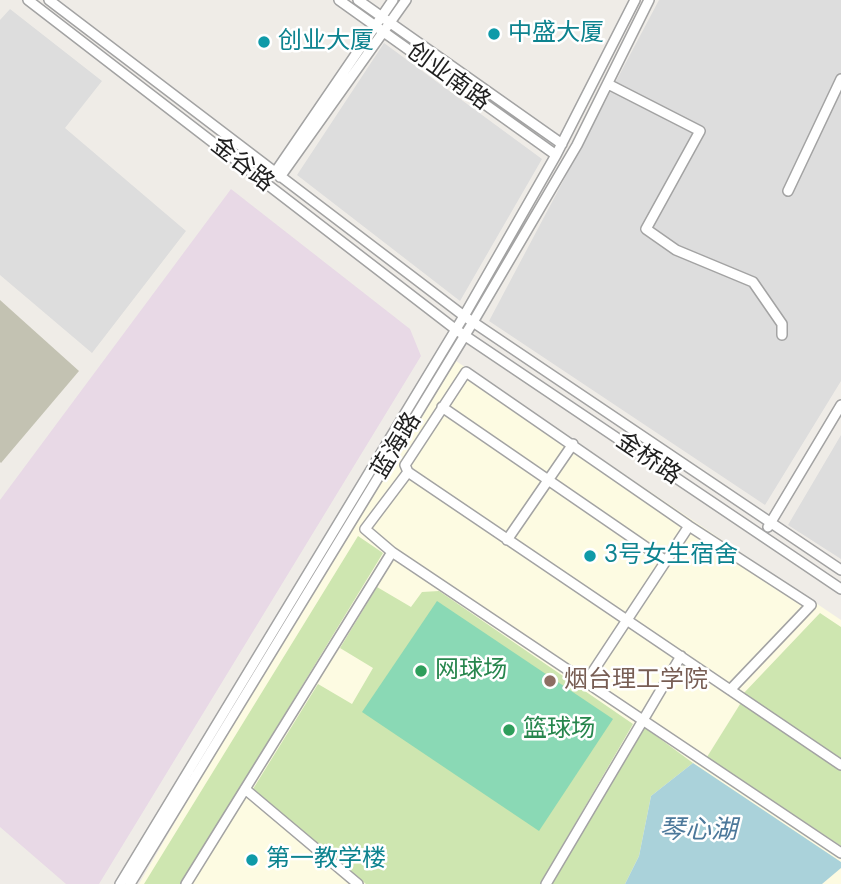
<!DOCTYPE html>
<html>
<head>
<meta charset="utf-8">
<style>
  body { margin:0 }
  canvas { display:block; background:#efece7 }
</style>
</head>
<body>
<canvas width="841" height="884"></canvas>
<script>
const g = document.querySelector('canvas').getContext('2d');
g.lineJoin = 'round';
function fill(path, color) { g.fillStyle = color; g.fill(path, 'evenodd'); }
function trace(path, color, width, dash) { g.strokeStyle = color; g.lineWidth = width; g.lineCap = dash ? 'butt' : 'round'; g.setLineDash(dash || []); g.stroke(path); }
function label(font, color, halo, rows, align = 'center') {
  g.font = font + ' "DM Sans","Noto Sans SC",sans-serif'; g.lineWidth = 5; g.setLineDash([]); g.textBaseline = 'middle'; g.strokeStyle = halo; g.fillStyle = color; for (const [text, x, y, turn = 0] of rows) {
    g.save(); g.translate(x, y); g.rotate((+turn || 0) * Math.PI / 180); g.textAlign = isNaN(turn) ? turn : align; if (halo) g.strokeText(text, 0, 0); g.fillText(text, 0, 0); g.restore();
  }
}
const residential = new Path2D(`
  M659,0H841V381L765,505L489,321Z
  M10,9L102,81L65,128L186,231L92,353L0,275V20Z
  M384,43L542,159L460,301L297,175Z
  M841,435V559L788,525Z`);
const industrial = new Path2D(`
  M231,189L410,329L421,356L99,884H66L0,827V500Z`);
const education = new Path2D(`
  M456,361L841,620V884H139L222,742Z`);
const construction = new Path2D(`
  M0,300L79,371L1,463L0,462Z`);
const grass = new Path2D(`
  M358,536L383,553L181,884H144Z
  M377,587L411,607L422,592L439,591L633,724L540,884H366L253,789L318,684L352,704L373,668L340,648Z
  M820,613L841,627V759L743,694Z
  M742,701L841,769V846L707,757Z
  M644,727L693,763L651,796L639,856L625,884H551Z`);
const pitch = new Path2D(`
  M437,601L613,719L539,831L362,712Z`);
const water = new Path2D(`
  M693,763L841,862V868L822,884H625L639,856L651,796Z`);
const minor = new Path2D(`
  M28,0L455,329L841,589
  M49,0L464,316L841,570
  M339,0L556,155
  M358,0L562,144
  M608,84L700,131L646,229L676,250L753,282L782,324V335
  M274,174L393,0
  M280,177L406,0
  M788,191L841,79
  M442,407L666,561
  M408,472L405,465L466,372L689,526L811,605L730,690
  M768,527L841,405
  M507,540L573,444
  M392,552L365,529L408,472L841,765
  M586,682L689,526
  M245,789L358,884
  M120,884L464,316L556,155L635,0
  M130,884L473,322L577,145L649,0
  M186,884L392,552L841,853
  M546,884L681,656`);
const markers = [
  [494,34,7,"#0f9aa8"],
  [264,42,7,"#0f9aa8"],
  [590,556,7,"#0f9aa8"],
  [421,671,7,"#2e9e5b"],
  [550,681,7,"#8d6e63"],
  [509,730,7,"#2e9e5b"],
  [252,860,7,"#0f9aa8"]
];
const cultureNames = [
  ["中盛大厦",508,34],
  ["创业大厦",278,42],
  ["3号女生宿舍",604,556],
  ["第一教学楼",266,860]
];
const streetNames = [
  ["创业南路",448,77,36],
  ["金谷路",242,165,38],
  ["蓝海路",397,446,-59],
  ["金桥路",648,459,34]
];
const leisureNames = [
  ["网球场",435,671],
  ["篮球场",523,730]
];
const educationNames = [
  ["烟台理工学院",564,681]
];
const waterNames = [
  ["琴心湖",698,831]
];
fill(residential, '#ddd');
fill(industrial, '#e8d9e6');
fill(education, '#fdfbe2');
fill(construction, '#c3c2b2');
fill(grass, '#cee6b0');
fill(pitch, '#8ad9b5');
fill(water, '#aad2da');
trace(minor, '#a3a3a3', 12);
trace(minor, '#fff', 9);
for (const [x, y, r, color] of markers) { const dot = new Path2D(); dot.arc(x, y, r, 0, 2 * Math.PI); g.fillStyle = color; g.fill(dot); trace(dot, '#fff', 2.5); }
label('24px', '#0d838f', '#fff', cultureNames, 'left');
label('24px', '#1f1f1f', '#fff', streetNames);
label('24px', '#27864d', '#fff', leisureNames, 'left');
label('24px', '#785e54', '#fff', educationNames, 'left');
label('italic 26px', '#4c789a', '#fff', waterNames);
</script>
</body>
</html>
